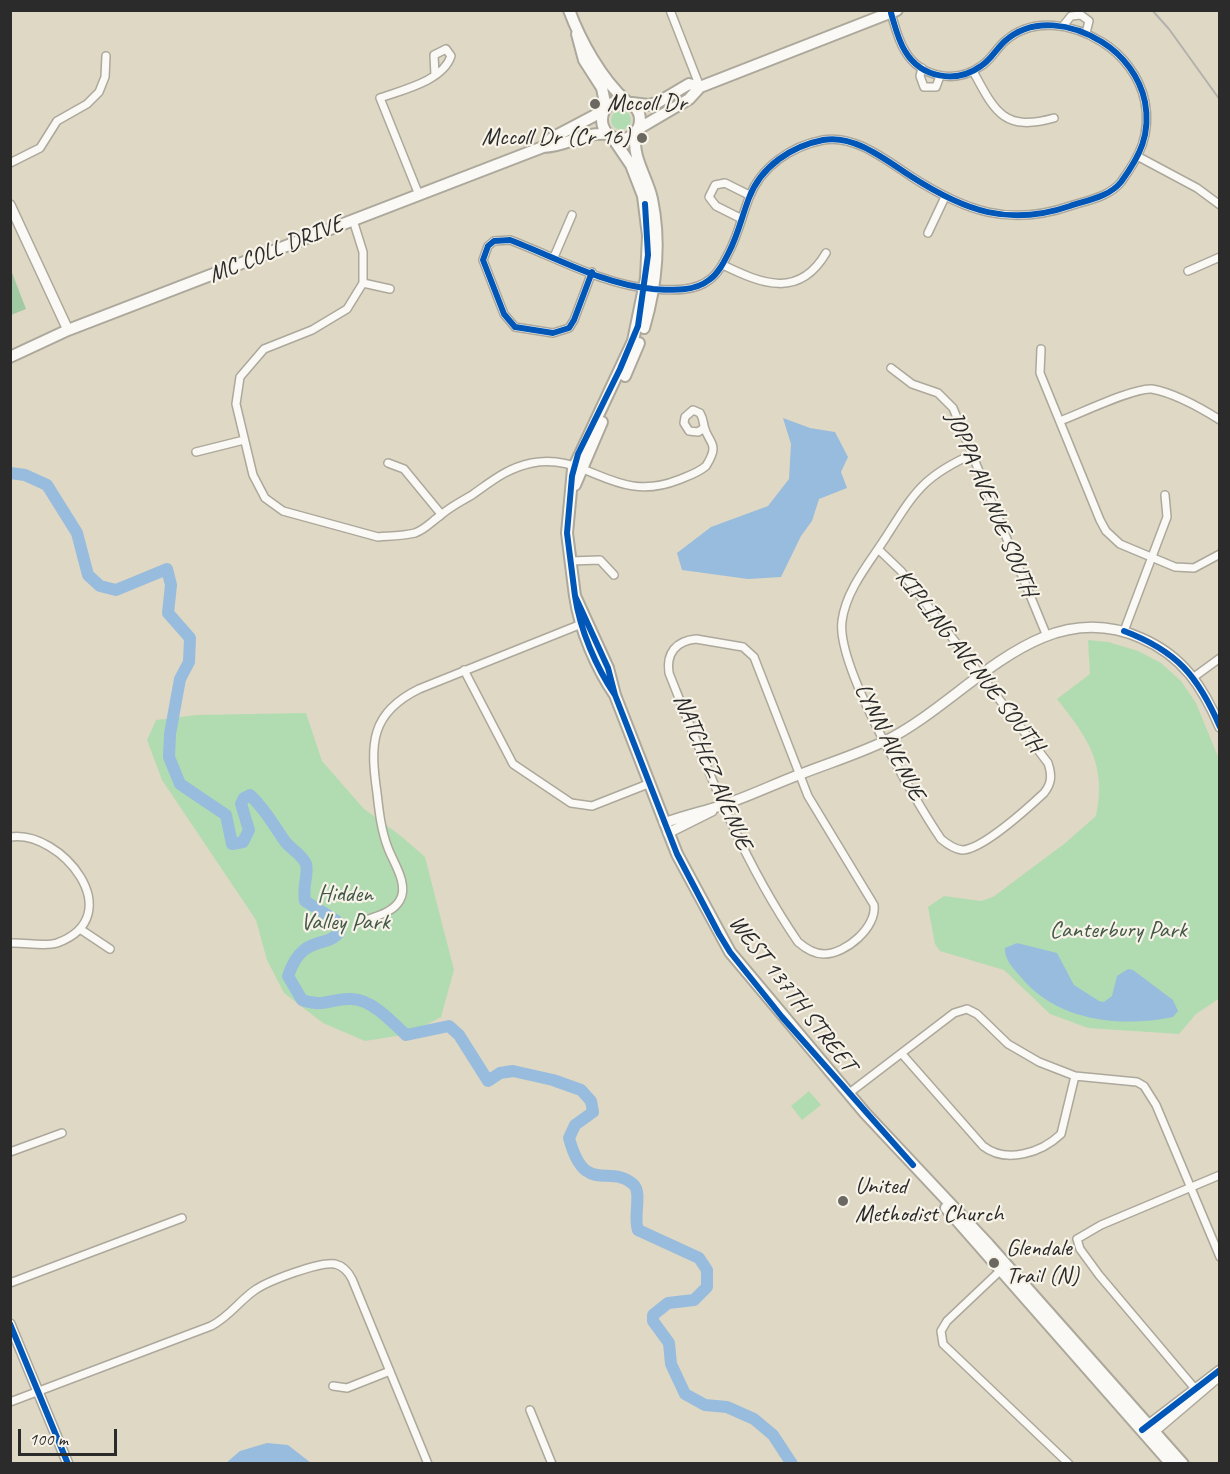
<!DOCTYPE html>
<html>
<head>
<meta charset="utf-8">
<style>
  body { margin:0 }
  #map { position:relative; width:1230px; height:1474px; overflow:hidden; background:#dfd8c4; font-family:Caveat,sans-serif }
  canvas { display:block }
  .frame { position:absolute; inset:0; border:12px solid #2b2b2b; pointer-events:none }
  .scale { position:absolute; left:18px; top:1429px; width:99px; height:27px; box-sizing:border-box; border:3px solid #2b2b2b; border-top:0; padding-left:8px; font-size:18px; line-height:21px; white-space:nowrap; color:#2b2b2b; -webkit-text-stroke:4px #f7f3e8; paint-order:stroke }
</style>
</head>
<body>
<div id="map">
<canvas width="1230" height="1474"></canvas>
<div class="frame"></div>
<div class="scale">100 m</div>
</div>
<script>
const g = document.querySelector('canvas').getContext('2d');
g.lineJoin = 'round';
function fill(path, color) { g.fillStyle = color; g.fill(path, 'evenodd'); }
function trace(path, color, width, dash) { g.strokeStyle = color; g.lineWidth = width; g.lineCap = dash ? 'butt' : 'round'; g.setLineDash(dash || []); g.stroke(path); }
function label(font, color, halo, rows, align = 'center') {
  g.font = font + ' Caveat,sans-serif'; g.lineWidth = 4.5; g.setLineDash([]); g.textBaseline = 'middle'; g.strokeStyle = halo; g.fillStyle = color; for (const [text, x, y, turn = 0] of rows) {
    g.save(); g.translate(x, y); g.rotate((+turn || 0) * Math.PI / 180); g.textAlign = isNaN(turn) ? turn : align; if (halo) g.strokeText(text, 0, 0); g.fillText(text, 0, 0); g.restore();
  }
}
const green = new Path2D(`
  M611 120a10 10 0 1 1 20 0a10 10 0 1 1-20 0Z
  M1088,640L1108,642L1138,651L1161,663L1181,681L1196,703L1219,759L1220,998L1196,1014L1179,1034L1088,1028L1050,1014L1004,970L940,951L935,944L928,907L944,896L981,901L993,897L1064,844L1096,816C1107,765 1088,738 1057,699L1090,674Z
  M306,713L322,761L364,809L401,836L425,857L454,970L441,1017L409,1034L365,1041L323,1023L284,993L267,960L256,920L162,780L147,740L156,720L197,715Z
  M809,1091L821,1105L802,1120L791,1106Z`);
const forest = new Path2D(`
  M11,270L26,309L11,315H10Z`);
const water = new Path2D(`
  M783,418L810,428L835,432L848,457L841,472L847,488L819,499L812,521L801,536L781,577L748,579L682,570L677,553L711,527L768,506L789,479L791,444Z
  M1017,943L1057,953L1074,985L1099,1001L1104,1002L1112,996L1117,976L1128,969L1133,970L1173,1000L1178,1011L1173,1017C1119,1028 1056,1021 1020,976C1013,968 1004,959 1005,948Z
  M267,1443L288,1445L311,1463H226L240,1451Z`);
const river = new Path2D(`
  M10,473L25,475L47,485L77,533L88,575L100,586L116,590L167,569L171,585L168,613L190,638L189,662L180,679L170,734L169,757L180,784L226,815L232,844L243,842L249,830L241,804L244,798L250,795C265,809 273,824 284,840C290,849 301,853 306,864C309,873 302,887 305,901L337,921L340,931C327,950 303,932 288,976L302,1000C325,1008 331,998 352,999C373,1000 392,1022 406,1035L449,1026L459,1035L488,1081L500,1073L513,1071L553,1080L581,1090L591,1101L593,1112L575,1125L569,1138C585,1198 610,1162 634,1185C642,1193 633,1217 638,1230L699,1258L707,1270V1287L694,1300L668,1303L653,1315V1321L669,1343L671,1364L685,1394L705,1405L727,1407L754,1419L773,1435L792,1464`);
const minor = new Path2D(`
  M670,10L700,87
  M1063,26L1071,16L1081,15L1089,21L1086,33
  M922,68L920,76L924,87H936L940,76
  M973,71C995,112 1004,132 1054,118
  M1139,157L1197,188L1220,205
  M10,163L40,148L57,121L87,104L99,92L105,77L106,56
  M419,195L380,98C402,90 443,81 451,56L446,49L434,55L435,75
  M742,219L716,206L709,197L715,185L725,183L749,195
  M353,220L363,252V283L347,309L312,330L264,349L240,377L236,404L253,475L265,498L283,511L378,537C390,536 403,536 415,533C426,529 432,521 441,515C450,507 462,501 472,495C492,481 507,468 532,463C587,452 615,505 678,480C688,476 698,473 706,466C721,442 708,444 704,426C703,420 703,418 700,413L693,410L685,417L684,423L689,431L698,432L704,428
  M928,233L945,197
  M554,257L572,215
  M723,265C762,284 799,299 826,253
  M1188,271L1220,257
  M592,272L574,320L569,328L553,333L515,327L504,314L483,260L488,246L494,241L510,240C555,257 604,285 653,289C671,290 694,292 709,280C718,274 724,262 729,252C738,235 742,216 749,198C761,166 792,146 823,140C855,134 887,161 912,177C965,211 1009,227 1070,206C1088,200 1109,197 1121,182C1140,156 1151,134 1145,102C1140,77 1123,55 1102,42C1073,24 1033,16 1005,41C996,49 991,60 981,66C956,84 921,78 905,51C898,40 895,26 891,13
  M363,283L390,289
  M1041,349L1040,373L1100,520L1106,531L1120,544L1175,567L1194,568L1220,554
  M891,368L912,384L938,393L953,408L1046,634
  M1060,421C1079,414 1135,387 1152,389C1174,393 1201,408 1220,420
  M196,452L244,440
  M388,463L404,469L441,514
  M878,549L901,571L1048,763C1052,775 1052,783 1044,793C1029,807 982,850 962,850C954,849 947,844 941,839C914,799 836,666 842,621C846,590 870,562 886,537C914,493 923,476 973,454
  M570,561L600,560L614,575
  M1124,631L1167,517L1165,495
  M696,639L743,647L754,657L808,796L874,905C877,927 846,954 824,954C814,954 806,949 798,942C741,859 706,766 669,673C666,653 676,641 696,639Z
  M464,670L513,764L571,803L592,806L648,784
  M1194,677L1220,658
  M10,837C61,829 131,916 57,943C44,947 24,942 10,943
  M369,919C380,915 394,911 400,900C409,884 393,862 388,848C381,830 379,811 377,793C370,744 370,713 419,689L584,623
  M80,929L110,949
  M902,1054L983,1146C1006,1164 1041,1153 1061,1134L1075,1076
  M848,1094L954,1013L967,1009L977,1014L1008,1044L1039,1062L1075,1076L1137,1082L1144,1086L1156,1105L1220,1257
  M10,1152L62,1133
  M1002,1269L947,1321L941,1331L943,1344L1069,1464
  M10,1283L182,1218
  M333,1386L347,1388L390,1371
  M1197,1391L1099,1275L1080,1249L1077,1239L1101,1225L1220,1175
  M10,1402L211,1326C229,1317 239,1301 255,1290C268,1281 320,1261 335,1264C343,1266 348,1271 352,1279L428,1464
  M530,1410L552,1464`);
const tertiary = new Path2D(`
  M10,205L68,330
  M664,823C683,816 701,812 720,806C748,797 774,784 801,774C829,763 858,754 885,741C968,700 1039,593 1141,638C1183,656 1203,687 1220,727
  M668,833L712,811
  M10,1324L68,1464
  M1143,1429L1220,1370
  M1150,1435L1217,1378`);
const secondary = new Path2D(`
  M569,10C581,42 601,78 626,101
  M577,34L584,60L602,88L606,108
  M602 120a19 19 0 1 1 38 0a19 19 0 1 1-38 0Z
  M632,103L648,105L657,103L689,84L700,87
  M638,129L689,99L700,87L897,10
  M636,133C631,157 647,176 652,199C661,242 656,287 644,328
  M543,147L552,138L605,110
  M10,357L68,330L543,147C569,146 580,132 608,134
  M625,376L639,343
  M575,485L602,422
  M575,596L567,533L573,469L633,341L646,278L648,236L643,196L631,165L612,137
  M615,695C596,667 580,630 575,596L608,668L615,695L677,854L730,952L865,1113L988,1244L1183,1464
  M946,1208L1171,1464`);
const rail = new Path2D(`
  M1152,10L1169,29L1220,100`);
const cycleway = new Path2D(`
  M592,272L574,320L569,328L553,333L515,327L504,314L483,260L488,246L494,241L510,240C555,257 604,285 653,289C671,290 694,292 709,280C718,274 724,262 729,252C738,235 742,216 749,198C761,166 792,146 823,140C855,134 887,161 912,177C965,211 1009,227 1070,206C1088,200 1109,197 1121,182C1140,156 1151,134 1145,102C1140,77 1123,55 1102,42C1073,24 1033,16 1005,41C996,49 991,60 981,66C956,84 921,78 905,51C898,40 895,26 891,13
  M575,596L567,533L572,476L578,454L620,369L638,326L648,255L645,204
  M1124,631C1177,651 1198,676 1220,727
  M615,695C596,667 580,630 575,596L608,668L615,695L677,854L719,934L730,952L782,1017L913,1165
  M10,1324L68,1464
  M1142,1430L1220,1370`);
const markers = [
  [595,104,6,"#6a6861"],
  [642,138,6,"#6a6861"],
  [843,1201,6,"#6a6861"],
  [994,1263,6,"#6a6861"]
];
const poiNames = [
  ["Mccoll Dr",607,104],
  ["Mccoll Dr (Cr 16)",630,138,"right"],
  ["United",855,1187],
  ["Methodist Church",855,1215],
  ["Glendale",1006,1249],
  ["Trail (N)",1006,1277]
];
const streetNames = [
  ["MC COLL DRIVE",276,250,-22],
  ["JOPPA AVENUE SOUTH",991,504,67],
  ["KIPLING AVENUE SOUTH",969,661,52],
  ["LYNN AVENUE",889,742,63],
  ["NATCHEZ AVENUE",712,772,67],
  ["WEST 137TH STREET",792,994,52]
];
const parkNames = [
  ["Hidden",345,895],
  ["Valley Park",345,923],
  ["Canterbury Park",1118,931]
];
fill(green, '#b1dcb1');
fill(forest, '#a2caa2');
fill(water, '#98bcdd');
trace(river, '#98bcdd', 12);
trace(minor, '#aca89b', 10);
trace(tertiary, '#aca89b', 12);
trace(secondary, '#aca89b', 14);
trace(minor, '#faf9f6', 7);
trace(tertiary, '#faf9f6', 9);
trace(secondary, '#faf9f6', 10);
trace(rail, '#b2b1ae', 2);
trace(cycleway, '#0057b8', 6);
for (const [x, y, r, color] of markers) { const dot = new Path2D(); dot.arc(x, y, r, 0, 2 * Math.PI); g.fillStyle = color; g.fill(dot); trace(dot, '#f7f3e8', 2); }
label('24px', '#2b2b2b', '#f7f3e8', poiNames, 'left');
label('24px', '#2b2b2b', '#f7f3e8', streetNames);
label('24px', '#435848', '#f7f3e8', parkNames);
</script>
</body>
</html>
